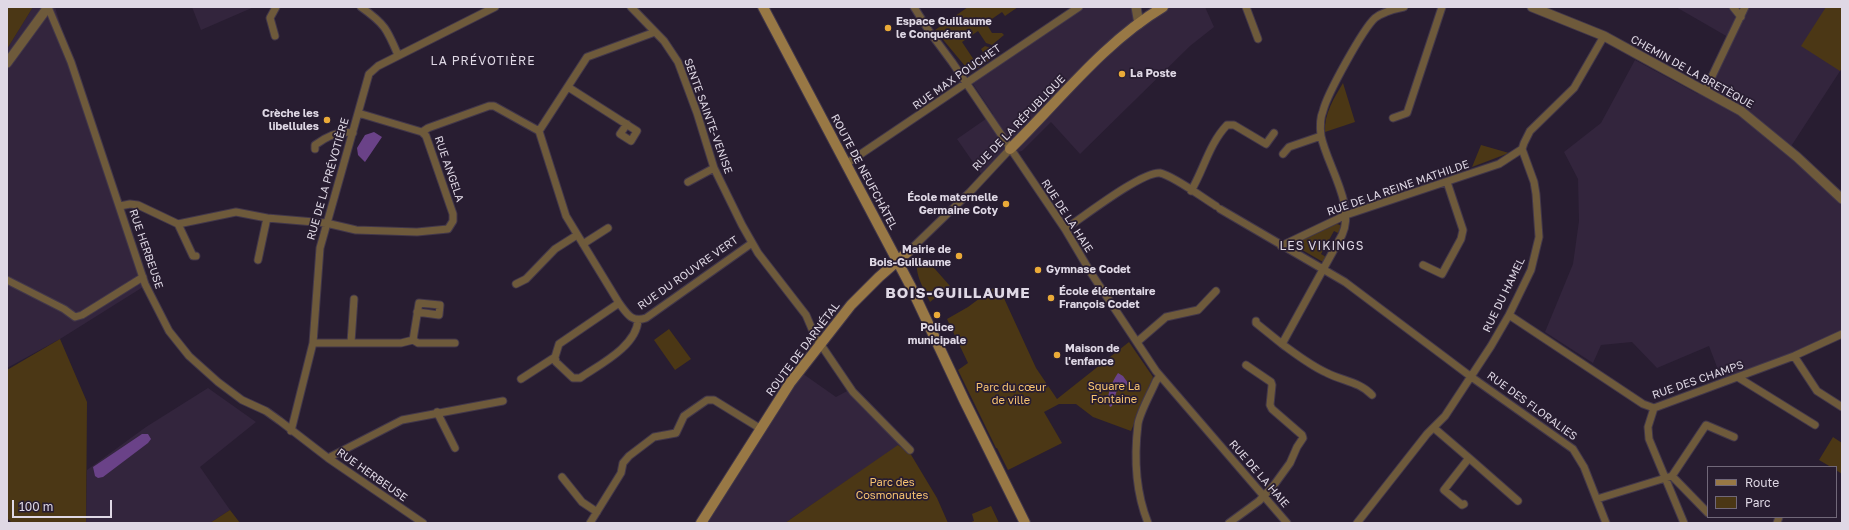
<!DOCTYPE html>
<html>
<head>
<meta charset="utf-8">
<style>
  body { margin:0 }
  #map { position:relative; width:1849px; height:530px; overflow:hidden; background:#281d31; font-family:"Golos Text",sans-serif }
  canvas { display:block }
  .frame { position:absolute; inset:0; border:8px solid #dfd8e5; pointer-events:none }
  .legend { position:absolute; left:1707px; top:466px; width:130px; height:52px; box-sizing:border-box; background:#281d31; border:1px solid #716879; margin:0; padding:5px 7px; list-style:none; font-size:12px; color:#dfd8e5 }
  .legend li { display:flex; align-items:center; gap:8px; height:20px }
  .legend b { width:20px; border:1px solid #716879 }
  .scale { position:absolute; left:12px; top:500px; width:100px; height:18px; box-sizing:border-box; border:2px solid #dfd8e5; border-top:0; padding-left:5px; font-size:12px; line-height:14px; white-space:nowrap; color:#dfd8e5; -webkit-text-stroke:3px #281d31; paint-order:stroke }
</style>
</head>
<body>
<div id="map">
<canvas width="1849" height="530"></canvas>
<div class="frame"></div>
<ul class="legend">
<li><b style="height:5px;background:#987845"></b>Route</li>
<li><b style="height:11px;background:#4b3715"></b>Parc</li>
</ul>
<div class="scale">100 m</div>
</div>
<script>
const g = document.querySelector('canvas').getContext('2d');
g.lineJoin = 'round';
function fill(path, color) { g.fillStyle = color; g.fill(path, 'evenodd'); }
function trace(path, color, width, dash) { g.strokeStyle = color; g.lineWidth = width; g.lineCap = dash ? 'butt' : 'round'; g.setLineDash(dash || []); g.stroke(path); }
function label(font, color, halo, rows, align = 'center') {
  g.font = font + ' "Golos Text",sans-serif'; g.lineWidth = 3.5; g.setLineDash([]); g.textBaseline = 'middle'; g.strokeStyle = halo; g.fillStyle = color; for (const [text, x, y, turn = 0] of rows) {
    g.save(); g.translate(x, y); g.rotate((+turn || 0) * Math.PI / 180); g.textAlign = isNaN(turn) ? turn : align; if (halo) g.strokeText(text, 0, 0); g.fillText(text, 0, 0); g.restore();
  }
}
const built = new Path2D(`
  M33,7H55L143,287L60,339L7,368V49Z
  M192,7H254L201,30Z
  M1081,7H1136L1138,24L1164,7H1205L1214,27L1190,46L1080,154L1051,122L1022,151L1012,153L984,178L957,139L993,114L971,81Z
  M1676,7H1842V68L1786,154L1796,160L1842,204V332L1799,351L1722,380L1709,346L1657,368L1632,342L1601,345L1593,363L1545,332L1573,264L1579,221L1578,179L1564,152L1601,123L1635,60L1698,94L1728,37Z
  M799,371L836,397L849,390L901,444L785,523H702Z
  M208,388L256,422L200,467L230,510L210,523H86L87,470L146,427Z`);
const green = new Path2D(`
  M7,7H33L7,49Z
  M968,7H1018L1005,16L1002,12L986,23L992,33H1002L1004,35L992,45L986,43L978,31L962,42L976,63L986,57L981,49L985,46L991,48L993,58L978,68L965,66L935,30Z
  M1826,7H1842V68L1840,71L1801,46Z
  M1343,83L1355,122L1325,132C1324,114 1334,98 1343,83Z
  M1481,145L1509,153L1472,167Z
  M1335,223L1342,226L1338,233L1334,231L1321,254L1326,257L1323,262L1292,244Z
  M920,256L935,269L950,286L930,302C924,288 911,270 920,256Z
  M995,287L1002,294L1036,368L1057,399L1129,342L1153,377L1131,431L1093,417L1076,404H1059L1044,412L1062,443L1008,470L997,448H996L958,370L968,363L947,319L968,307Z
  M669,329L691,359L675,370L654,340Z
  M60,339L87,402L86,523H12L7,518V370Z
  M1833,437L1842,443V474L1836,470V467H1831L1819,460Z
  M898,445L910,453L937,498L948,523H785Z
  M991,506L999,523H969L974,521L972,514Z
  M230,510L240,523H210Z`);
const water = new Path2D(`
  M374,132L382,137L365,162L358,155L357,148L365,135Z
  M1118,373L1123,376L1128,383L1126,386H1123L1117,390L1112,406L1110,407C1105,396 1112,382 1118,373Z
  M142,434H148L151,439L148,443L103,477L98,478L95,476L93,467Z`);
const minor = new Path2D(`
  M48,7L71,62L145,284L169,331L189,356L218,382L242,400L266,411L280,421L328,458L423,523
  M361,7C385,24 387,29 398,55
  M631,7L664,41L678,62L697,113L714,168L742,225L758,253L806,315L815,336L853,392L910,450
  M914,7L929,31L952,62L1065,229L1091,273L1156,371L1287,523
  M1246,7L1258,39
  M1733,7L1741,17
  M275,36L270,18L276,7
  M568,87L637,131L631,141L620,134L627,124
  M1705,91L1745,7
  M1393,118L1407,113L1442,7
  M539,131L566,216L619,303C627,314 632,323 646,318L752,243
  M422,132L428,128L489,106H494L539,131L587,57L655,32
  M315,149V145C326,137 339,130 353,133
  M1283,154L1289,147L1321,136
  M846,164L1079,7
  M688,182L714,168
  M1191,191C1204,169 1209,144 1227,125H1234L1266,144L1274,133
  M120,206L130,204L138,205L178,224L236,212L267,218L326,223L356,230L417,232L448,229L453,221V214L426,136L422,132L358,113
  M1220,209L1345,282L1470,376L1573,449L1584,467L1606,523
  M178,224L193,256H196
  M1065,229C1082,218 1142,171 1160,173C1174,176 1203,198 1216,206
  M583,244L608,228
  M1281,246L1346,215L1499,164L1522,149
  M910,250L970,192L1010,149
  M258,260L267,218
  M1423,265L1442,274L1461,239L1463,230L1447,182
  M7,280L64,309L75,317L82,315L143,277
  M516,284L526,279L555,249L577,235
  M619,303L559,344L555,357L556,362L573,378H580C599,365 637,346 638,320
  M1509,315L1643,404L1654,408L1794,356L1842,334
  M1256,321V323L1282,344
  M413,340L418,343H455
  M351,342L354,299
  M1137,342L1166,317L1198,310L1216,291
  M313,343H401L413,340L419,303L440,305L439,315L417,312
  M1794,356L1817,391L1842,407
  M1739,378L1815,425
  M521,379L555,357
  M1372,395C1360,382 1343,381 1327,373C1311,366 1297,355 1282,344L1342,235C1356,206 1327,165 1321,136C1320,128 1320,118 1323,111C1327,94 1363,29 1375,18C1383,12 1394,9 1404,7
  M1654,408L1648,427L1649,439L1684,523
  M437,412L455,448
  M1434,428L1469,458L1444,490L1462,505L1464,504
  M291,431L313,343L320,248L369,74L378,66L495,7
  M328,458L402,420L503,401
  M1469,458L1518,501
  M1672,476L1708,513
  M562,477L582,502L597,512
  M1597,499L1672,476L1706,425L1734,437
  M590,523L621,473L623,463L629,456L654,437L676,433L684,416L707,400H714L761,429
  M1148,523C1136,493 1134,457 1138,424C1140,412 1151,393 1156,381L1160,376
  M1229,523L1259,501L1274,485L1290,463L1297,447L1303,438L1302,435L1272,409L1270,405L1272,385L1271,382L1246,365
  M1357,523L1427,434L1445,416L1491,346L1509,315L1531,270L1539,237L1536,194L1534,182L1522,149L1524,143L1530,131L1574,88L1604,36
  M1777,523L1779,517`);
const tertiary = new Path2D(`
  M1136,7L1139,24
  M1532,7L1604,36L1741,111L1797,157L1842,199
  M7,63L48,7`);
const secondary = new Path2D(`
  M763,7L910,285L964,400L1025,523
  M1010,149C1059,101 1103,43 1163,7
  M701,523L790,383L851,305L879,277L910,250`);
const markers = [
  [888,28,4,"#eaaa38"],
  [1122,74,4,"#eaaa38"],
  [327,120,4,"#eaaa38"],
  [1006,204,4,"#eaaa38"],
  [959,256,4,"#eaaa38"],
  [1038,270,4,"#eaaa38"],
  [1051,298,4,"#eaaa38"],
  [937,315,4,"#eaaa38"],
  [1057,355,4,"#eaaa38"]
];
const poiNames = [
  ["Espace Guillaume",896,22],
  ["le Conquérant",896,35],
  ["La Poste",1130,74],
  ["Crèche les",319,114,"right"],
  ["libellules",319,127,"right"],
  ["École maternelle",998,198,"right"],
  ["Germaine Coty",998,211,"right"],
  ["Mairie de",951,250,"right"],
  ["Bois-Guillaume",951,263,"right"],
  ["Gymnase Codet",1046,270],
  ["École élémentaire",1059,292],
  ["François Codet",1059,305],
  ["Police",937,328,"center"],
  ["municipale",937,341,"center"],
  ["Maison de",1065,349],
  ["l'enfance",1065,362]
];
const streetNames = [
  ["CHEMIN DE LA BRETÈQUE",1692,72,29],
  ["RUE MAX POUCHET",957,77,-35],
  ["SENTE SAINTE-VENISE",708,116,70],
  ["RUE DE LA RÉPUBLIQUE",1019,123,-46],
  ["RUE ANGELA",449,169,71],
  ["ROUTE DE NEUFCHÂTEL",864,172,62],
  ["RUE DE LA PRÉVOTIÈRE",328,179,-74],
  ["RUE DE LA REINE MATHILDE",1398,188,-19],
  ["RUE DE LA HAIE",1067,216,57],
  ["RUE HERBEUSE",146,249,71],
  ["RUE DU ROUVRE VERT",688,273,-35],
  ["RUE DU HAMEL",1504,295,-64],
  ["ROUTE DE DARNÉTAL",803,349,-53],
  ["RUE DES CHAMPS",1698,380,-19],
  ["RUE DES FLORALIES",1532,406,36],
  ["RUE DE LA HAIE",1259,474,49],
  ["RUE HERBEUSE",372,475,35]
];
const parkNames = [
  ["Square La",1114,387],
  ["Fontaine",1114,400],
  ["Parc du cœur",1011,388],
  ["de ville",1011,401],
  ["Parc des",892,483],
  ["Cosmonautes",892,496]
];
const neighbourhoodNames = [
  ["LA PRÉVOTIÈRE",483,61],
  ["LES VIKINGS",1322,246]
];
const districtNames = [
  ["BOIS-GUILLAUME",958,293]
];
fill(built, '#33253d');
fill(green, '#4b3715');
fill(water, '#6a4288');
trace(minor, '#42374a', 9);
trace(tertiary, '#42374a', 11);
trace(secondary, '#42374a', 12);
trace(minor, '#6e5a3b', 7);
trace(tertiary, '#6e5a3b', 9);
trace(secondary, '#987845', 10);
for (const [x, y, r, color] of markers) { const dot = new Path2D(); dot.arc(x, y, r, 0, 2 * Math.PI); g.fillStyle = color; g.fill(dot); trace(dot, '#281d31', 1.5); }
label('bold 11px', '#dfd8e5', '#281d31', poiNames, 'left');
label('11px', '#dfd8e5', '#281d31', streetNames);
label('11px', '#f7c370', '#281d31', parkNames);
g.letterSpacing = '1px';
label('12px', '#dfd8e5', '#281d31', neighbourhoodNames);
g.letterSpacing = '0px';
g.letterSpacing = '1px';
label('bold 15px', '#dfd8e5', '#281d31', districtNames);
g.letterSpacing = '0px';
</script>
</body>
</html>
